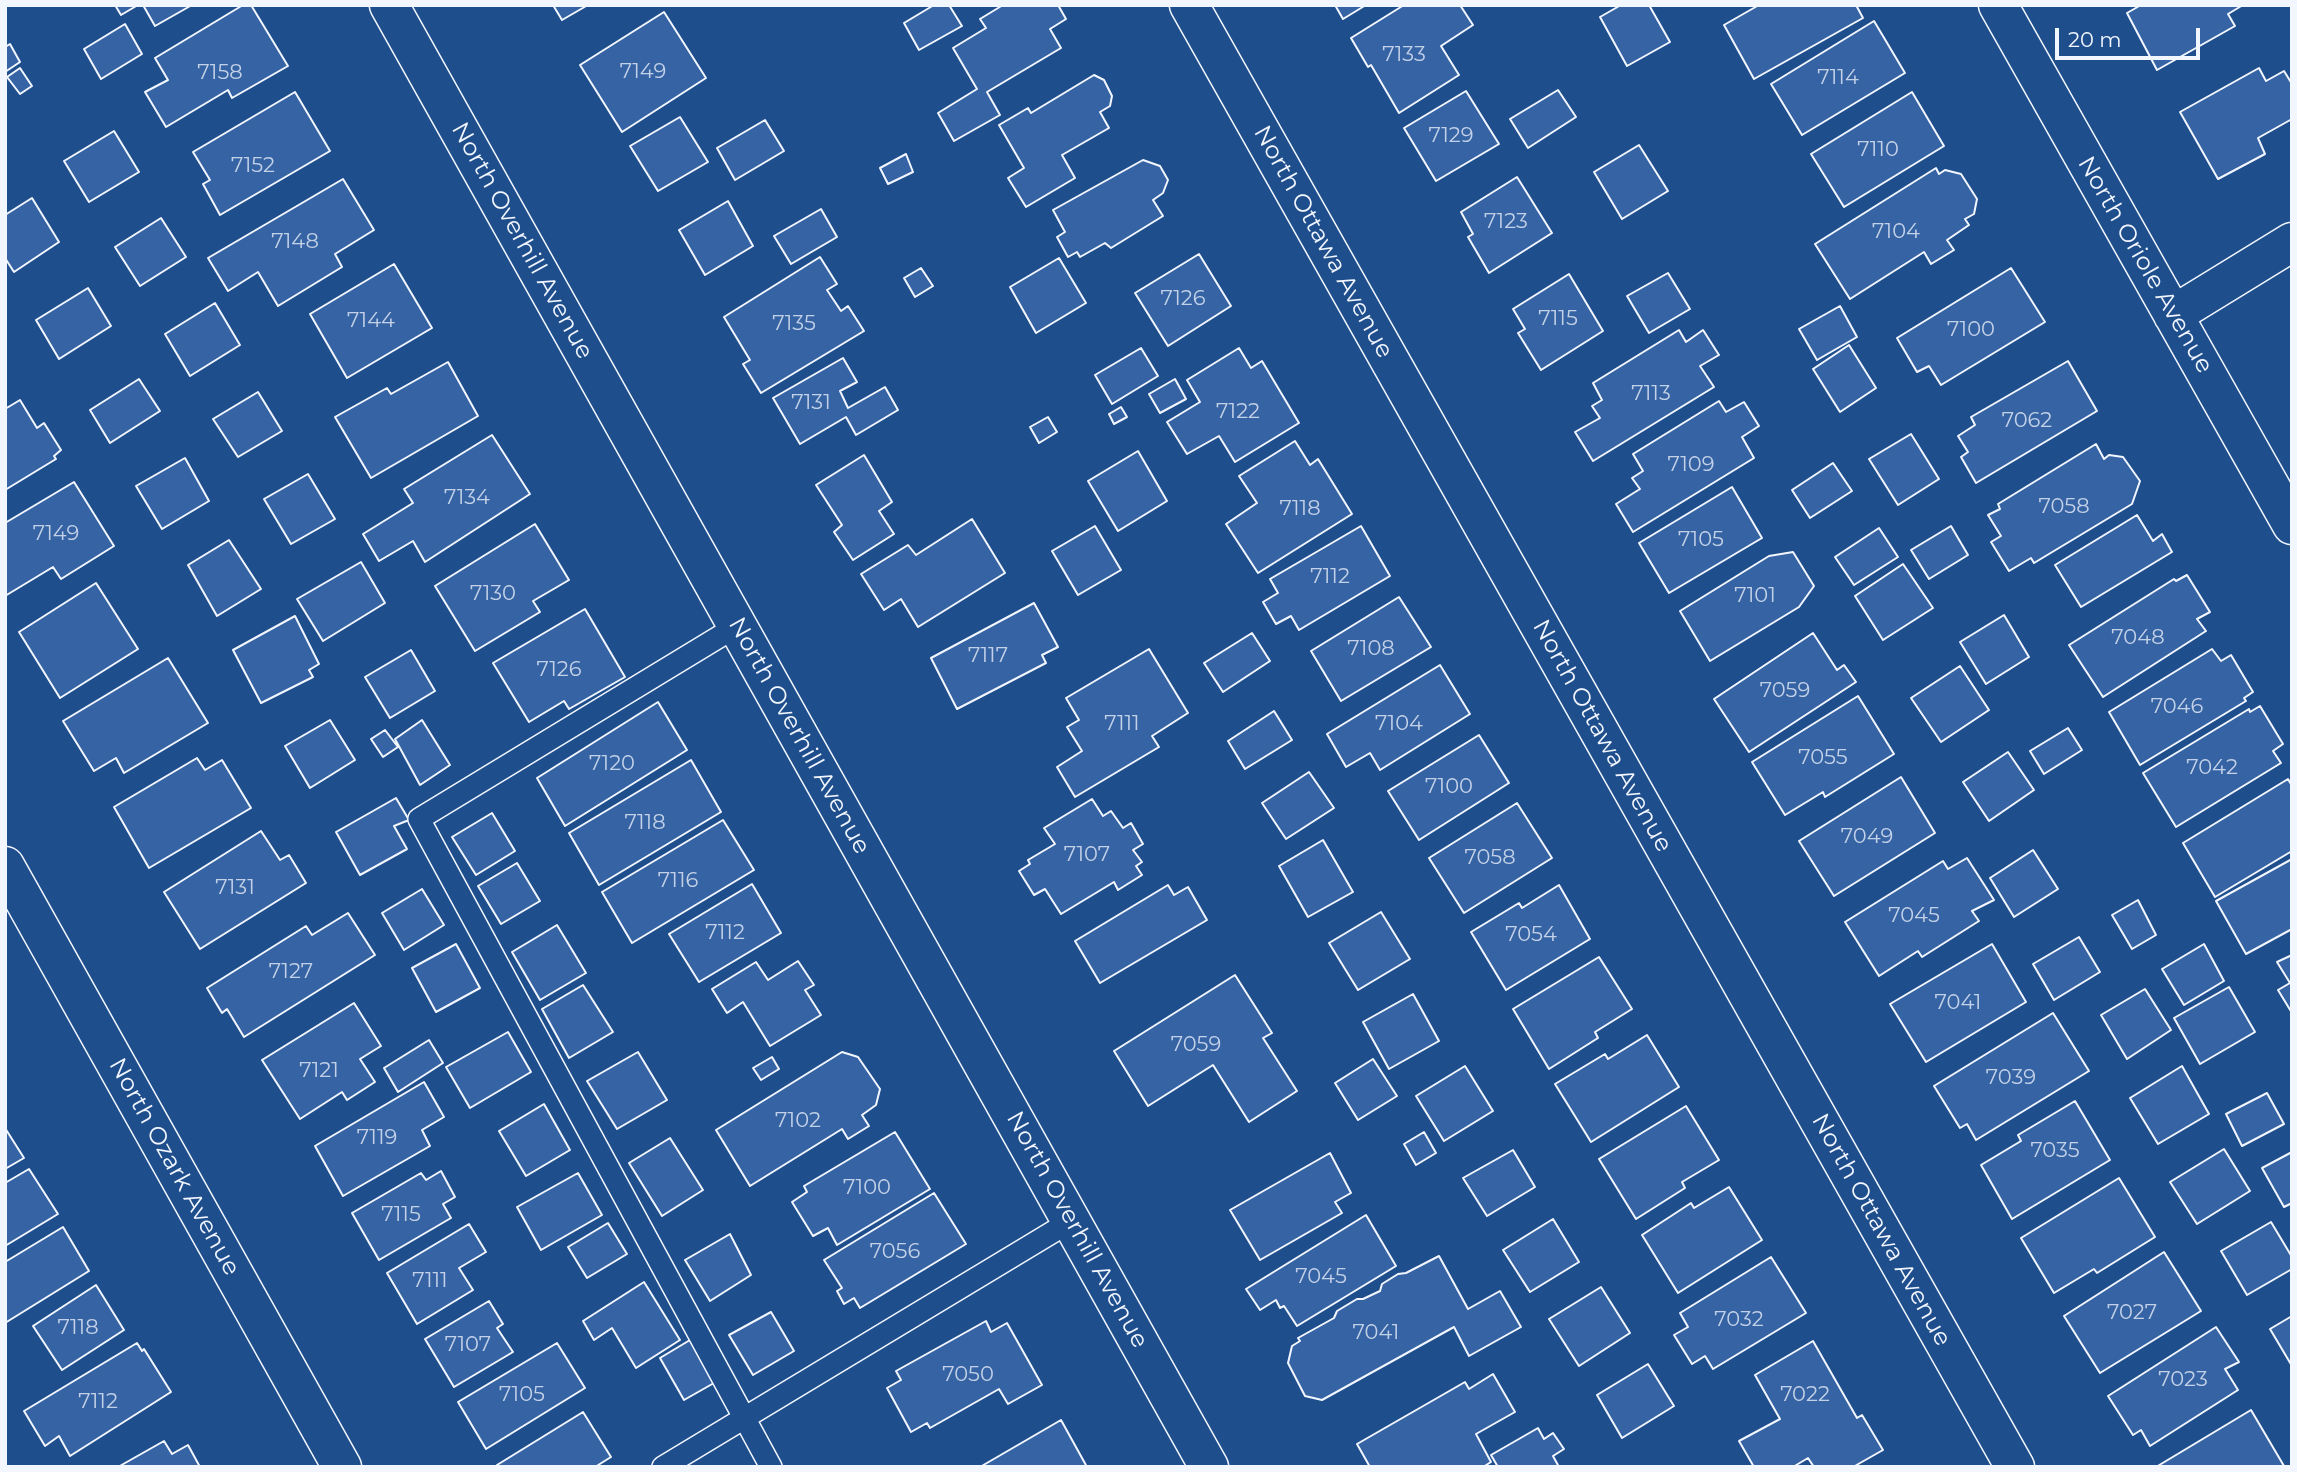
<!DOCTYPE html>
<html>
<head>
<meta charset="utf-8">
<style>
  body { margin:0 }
  #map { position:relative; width:2297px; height:1472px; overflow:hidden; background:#1f4e8c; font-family:Montserrat,sans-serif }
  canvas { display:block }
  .frame { position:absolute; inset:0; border:7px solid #f2f6ff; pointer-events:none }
  .scale { position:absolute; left:2055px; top:28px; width:145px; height:32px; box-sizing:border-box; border:4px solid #f2f6ff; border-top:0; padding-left:9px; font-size:21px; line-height:24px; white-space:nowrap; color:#f2f6ff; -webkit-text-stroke:5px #1f4e8c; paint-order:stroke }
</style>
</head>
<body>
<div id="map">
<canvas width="2297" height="1472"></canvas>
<div class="frame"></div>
<div class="scale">20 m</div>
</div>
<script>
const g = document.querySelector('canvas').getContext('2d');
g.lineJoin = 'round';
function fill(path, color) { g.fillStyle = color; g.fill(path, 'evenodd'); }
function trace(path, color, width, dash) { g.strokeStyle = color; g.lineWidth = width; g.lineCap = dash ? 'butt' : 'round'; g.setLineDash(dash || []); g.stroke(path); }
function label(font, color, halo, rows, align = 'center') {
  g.font = font + ' Montserrat,sans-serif'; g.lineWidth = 5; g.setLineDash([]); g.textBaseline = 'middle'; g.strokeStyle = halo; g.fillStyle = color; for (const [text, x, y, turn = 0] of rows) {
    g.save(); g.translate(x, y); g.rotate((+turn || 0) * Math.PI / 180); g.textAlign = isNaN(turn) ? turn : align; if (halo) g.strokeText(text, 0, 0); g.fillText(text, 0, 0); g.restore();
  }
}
const building = new Path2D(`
  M115,5H138L121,15Z
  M143,5H192L155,26Z
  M243,5H251L288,66L232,98L228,90L166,127L145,92L168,80L155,58Z
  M553,5H588L562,20Z
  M934,5H949L962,26L919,50L904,23Z
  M1003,5H1058L1066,19L1050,29L1061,48L987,92L1000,115L954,141L938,113L977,89L953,48L986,28L980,19Z
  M1335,5H1366L1343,19Z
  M1404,5H1460L1473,25L1441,46L1459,75L1399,113L1371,65L1368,67L1351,38Z
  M1621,5H1649L1670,42L1627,66L1600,17Z
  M1759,5H1856L1863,18L1754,79L1724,25Z
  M2141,5H2243L2228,14L2235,26L2157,70L2127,13Z
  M664,12L706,78L622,132L580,65Z
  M1874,21L1905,73L1802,135L1771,84Z
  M125,24L142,54L101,79L84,49Z
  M10,44L20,62L5,72V47Z
  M20,68L32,86L20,94L7,77Z
  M2259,68L2266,81L2284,71L2292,84V119L2258,138L2265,154L2218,179L2180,112Z
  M1094,75L1104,80L1112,96L1110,106L1100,112L1109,128L1062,155L1075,178L1026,207L1008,178L1024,168L999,125L1028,108L1031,113Z
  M1558,90L1576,117L1528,148L1510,119Z
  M1466,91L1499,144L1436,181L1404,128Z
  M295,92L330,151L220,215L203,184L210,180L193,152Z
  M1912,92L1944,146L1844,207L1811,154Z
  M680,117L708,162L658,191L630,146Z
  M765,120L784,151L735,180L717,148Z
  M114,131L139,172L89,202L64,161Z
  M1639,145L1668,191L1622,219L1594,172Z
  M906,154L913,172L888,184L880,168Z
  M1143,160L1160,166L1168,180L1163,193L1153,200L1163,216L1111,248L1105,243L1080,257L1077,252L1068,257L1057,237L1065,232L1053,210Z
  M1936,168L1939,174L1945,170L1961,174L1977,199L1974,214L1965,219L1969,225L1947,240L1954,250L1931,264L1924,252L1850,299L1815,244Z
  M1517,177L1552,233L1489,273L1468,237L1473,234L1461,212Z
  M343,179L374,230L335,254L342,267L278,306L258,272L228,291L208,258Z
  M32,198L59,242L14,272L5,258V215Z
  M728,201L753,246L705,275L679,230Z
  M821,209L837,237L791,264L774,236Z
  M161,218L186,257L140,286L115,247Z
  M1199,254L1231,306L1168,346L1135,293Z
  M820,257L837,284L827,290L841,311L848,306L864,331L761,393L743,364L750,360L724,317Z
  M1059,258L1086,303L1036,333L1010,287Z
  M394,264L432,328L347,378L310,314Z
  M921,268L933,286L915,297L904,278Z
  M2011,268L2045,322L1941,385L1929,366L1917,372L1897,338Z
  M1668,273L1690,309L1649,333L1627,296Z
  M1569,274L1603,331L1541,370L1518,333L1525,329L1513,309Z
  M88,288L111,326L59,359L36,320Z
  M215,303L240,345L190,376L165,334Z
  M1840,306L1857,337L1817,360L1799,329Z
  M1679,330L1686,342L1703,330L1719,355L1700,366L1714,387L1593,461L1575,432L1600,418L1592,406L1602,400L1593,383Z
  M1849,345L1876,388L1840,412L1813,369Z
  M1141,348L1158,376L1112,404L1095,375Z
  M1239,348L1251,368L1262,361L1299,423L1235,462L1219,436L1187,454L1167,422L1200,402L1187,380Z
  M843,358L857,382L840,391L848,408L885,387L898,410L856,435L846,417L800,444L773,398Z
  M2068,361L2097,411L1976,483L1961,457L1968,452L1958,436L1975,425L1971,417Z
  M448,362L478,416L371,478L335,417L387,388L391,394Z
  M139,379L160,411L110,443L90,410Z
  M1175,379L1186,399L1160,413L1149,394Z
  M258,392L282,431L238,457L213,419Z
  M20,400L37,428L44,423L61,450L54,456L56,459L5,490V409Z
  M1719,401L1726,412L1744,402L1759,426L1742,437L1754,458L1633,532L1616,504L1640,489L1632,478L1643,471L1633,454Z
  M1121,407L1127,417L1114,424L1109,414Z
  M1048,417L1057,432L1039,443L1030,427Z
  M1911,434L1939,479L1898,505L1869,459Z
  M492,435L530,494L425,562L413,541L379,561L363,534L413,503L404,489Z
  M1295,441L1310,465L1318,459L1352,514L1258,573L1226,524L1257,503L1239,476Z
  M2096,444L2104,459L2109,455L2123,457L2140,481L2132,504L2034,563L2031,558L2009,571L1991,542L2001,536L1988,515L2000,509L1998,504Z
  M1138,451L1167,501L1118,531L1088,481Z
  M864,455L892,502L879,511L894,534L853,560L834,532L842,525L816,485Z
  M185,458L209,501L162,529L136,486Z
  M1833,463L1852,491L1810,518L1792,490Z
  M308,474L335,519L291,544L264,499Z
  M74,482L114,546L61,579L53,567L5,596V523Z
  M1732,487L1762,538L1669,593L1639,543Z
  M2137,515L2153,541L2162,534L2172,552L2081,607L2055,565Z
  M972,519L1005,573L918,627L901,599L884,610L861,574L908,545L916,555Z
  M535,524L569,580L533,601L540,612L475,651L435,586Z
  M1095,526L1121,570L1078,595L1052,551Z
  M1361,526L1390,576L1299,630L1291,616L1276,624L1263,602L1278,593L1270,579Z
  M1951,526L1968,555L1929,579L1911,550Z
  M1879,528L1898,557L1854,585L1835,557Z
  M229,540L261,589L217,616L188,565Z
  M1793,552L1814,586L1799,607L1710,661L1680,611L1769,556Z
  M361,562L385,603L323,641L297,599Z
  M1903,564L1933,608L1883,640L1855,596Z
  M2187,575L2210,612L2197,619L2206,631L2103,697L2069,645L2174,579L2176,581Z
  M96,583L138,649L60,698L19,632Z
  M1399,597L1431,647L1341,701L1311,651Z
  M1034,603L1058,647L1042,655L1046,663L957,709L931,658Z
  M585,609L625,677L569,709L564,701L529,722L493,663Z
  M2004,615L2029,657L1986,684L1960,642Z
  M295,616L319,664L309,670L313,677L261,703L233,650Z
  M1252,633L1270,661L1223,692L1204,663Z
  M1813,633L1837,670L1844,665L1856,682L1749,752L1714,699Z
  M1149,649L1188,713L1152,736L1159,747L1075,797L1057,767L1082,751L1067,727L1079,720L1066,698Z
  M2212,649L2221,661L2231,655L2253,692L2244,698L2246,701L2140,765L2109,712Z
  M411,650L435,691L390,718L365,677Z
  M168,658L208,723L124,773L116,758L94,771L63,721Z
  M1440,665L1470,714L1380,770L1370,753L1346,767L1327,734Z
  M1960,666L1989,710L1941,742L1911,698Z
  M1858,696L1894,754L1825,797L1823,792L1785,815L1752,762Z
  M658,702L687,750L565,826L537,778Z
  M2260,706L2283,744L2273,751L2281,763L2176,827L2143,773L2249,709L2250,712Z
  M1274,711L1292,740L1245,769L1228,741Z
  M330,720L355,760L310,788L285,746Z
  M422,720L450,765L420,785L395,739Z
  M2068,728L2082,750L2044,774L2030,751Z
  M385,730L398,747L383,757L371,739Z
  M1479,735L1509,783L1419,840L1388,791Z
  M2008,752L2034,790L1989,821L1963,782Z
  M197,758L205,770L222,760L251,808L149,868L114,807Z
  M691,760L721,812L599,885L569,833Z
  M1309,772L1334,808L1286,839L1262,803Z
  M1901,777L1935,833L1834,896L1799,841Z
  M2288,779L2292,786V851L2215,897L2183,843Z
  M396,798L409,820L394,826L407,849L360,875L336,832Z
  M1092,799L1103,816L1111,811L1123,828L1131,823L1143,844L1133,850L1142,862L1136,866L1142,875L1118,890L1114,882L1061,914L1045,889L1034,895L1019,871L1030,864L1028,860L1055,844L1044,828Z
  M1517,803L1552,858L1464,913L1429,858Z
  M492,813L515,851L476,875L452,837Z
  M723,820L754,870L632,943L602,892Z
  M261,831L280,860L289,855L306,883L200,949L164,892Z
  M1323,840L1353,892L1308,917L1279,866Z
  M2033,850L2058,889L2014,917L1990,878Z
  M1967,858L1994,900L1972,911L1979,921L1922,957L1918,951L1879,976L1845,922L1943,861L1948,869Z
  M2292,859V929L2246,954L2216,901Z
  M517,863L540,901L501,924L478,886Z
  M752,884L781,933L699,982L669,934Z
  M1168,885L1174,895L1188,887L1207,920L1100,983L1075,941Z
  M1559,885L1590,939L1506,990L1471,932L1519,903L1522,908Z
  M422,889L444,925L404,950L382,913Z
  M2138,900L2156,935L2132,949L2112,915Z
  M1381,912L1410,959L1358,990L1329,943Z
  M348,913L375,955L244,1037L227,1009L222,1013L207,988L306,926L312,935Z
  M557,925L586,973L540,1000L512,952Z
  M2079,937L2100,972L2054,1000L2033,964Z
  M456,944L480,988L436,1012L412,968Z
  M1992,944L2026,1002L1926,1062L1890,1004Z
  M2204,944L2224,981L2184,1005L2162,969Z
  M2292,955V1013L2278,990L2290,983L2277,962Z
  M1599,957L1632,1009L1595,1032L1598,1038L1549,1069L1513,1009Z
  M798,961L814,985L805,990L821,1015L770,1046L743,1002L727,1013L712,989L756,962L768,980Z
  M1235,975L1272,1033L1263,1038L1297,1091L1249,1122L1213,1065L1148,1106L1114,1051Z
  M583,985L613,1032L569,1058L542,1009Z
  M2229,987L2255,1032L2200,1064L2174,1018Z
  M2145,989L2171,1030L2127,1059L2101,1015Z
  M1413,994L1439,1041L1389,1069L1363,1022Z
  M354,1003L381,1046L360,1059L375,1082L347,1100L342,1092L300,1119L262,1060Z
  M2053,1013L2089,1071L1976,1140L1967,1124L1960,1128L1934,1086Z
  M508,1032L531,1072L470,1108L446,1067Z
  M1647,1035L1679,1087L1591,1142L1555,1084L1605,1054L1608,1059Z
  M429,1040L443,1063L398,1092L384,1068Z
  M638,1052L667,1100L617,1129L587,1081Z
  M842,1052L858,1057L880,1089L876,1105L862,1115L869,1126L848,1139L842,1129L750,1186L716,1130Z
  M772,1057L779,1069L761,1080L753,1068Z
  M1373,1059L1397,1096L1358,1120L1335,1083Z
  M1465,1066L1493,1111L1444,1141L1416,1096Z
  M2182,1066L2209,1114L2158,1144L2130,1098Z
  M424,1082L444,1117L422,1130L430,1146L343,1196L315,1146Z
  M2267,1093L2284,1124L2242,1146L2226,1114Z
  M2075,1101L2110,1160L2012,1219L1981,1165L2021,1141L2018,1135Z
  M544,1104L570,1150L526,1176L499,1131Z
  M1686,1106L1719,1160L1682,1182L1685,1188L1636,1219L1599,1159Z
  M5,1128L24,1158L5,1169Z
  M895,1132L930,1189L837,1245L828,1228L813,1236L792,1202L807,1192L804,1186Z
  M1424,1132L1436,1153L1416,1165L1404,1144Z
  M670,1138L703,1190L662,1216L629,1163Z
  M2224,1149L2250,1191L2197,1224L2170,1182Z
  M1513,1150L1535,1187L1487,1216L1463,1178Z
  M2292,1152V1203L2284,1207L2262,1168Z
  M1330,1153L1351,1193L1335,1202L1342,1213L1260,1260L1230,1210Z
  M29,1169L58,1214L5,1246V1183Z
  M441,1171L455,1197L443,1204L451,1218L379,1260L352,1213L421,1173L426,1180Z
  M578,1173L602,1215L541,1250L517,1207Z
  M2119,1178L2155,1237L2097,1273L2094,1269L2054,1293L2021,1238Z
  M1729,1187L1762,1240L1678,1293L1642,1235L1691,1203L1694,1208Z
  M934,1193L966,1244L860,1308L854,1298L844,1304L837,1291L842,1288L824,1260Z
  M1366,1215L1396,1266L1297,1326L1284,1306L1280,1308L1276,1300L1260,1310L1246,1289Z
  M1553,1219L1579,1262L1530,1292L1503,1250Z
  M2271,1222L2292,1257V1269L2247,1295L2221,1251Z
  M608,1223L627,1254L587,1278L568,1247Z
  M469,1224L486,1252L459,1268L473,1290L417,1324L387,1273Z
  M63,1227L89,1271L5,1323V1262Z
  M730,1234L751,1275L710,1301L685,1260Z
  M2164,1252L2201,1311L2100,1373L2064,1316Z
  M1439,1256L1468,1309L1500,1291L1521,1327L1469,1356L1454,1327L1322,1400L1305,1396L1288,1363L1292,1346L1300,1341L1298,1338L1334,1318L1337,1311L1357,1299H1363L1380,1291L1382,1284L1398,1274L1406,1273Z
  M1771,1257L1806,1313L1713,1369L1705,1356L1692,1364L1674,1335L1688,1327L1680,1313Z
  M644,1282L680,1340L636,1368L612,1328L594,1340L583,1321Z
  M96,1285L124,1330L62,1370L33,1326Z
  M1601,1287L1630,1333L1579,1366L1549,1319Z
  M489,1301L503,1324L497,1328L513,1352L454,1387L425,1339Z
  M771,1312L794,1351L753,1375L729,1335Z
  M2292,1316V1366L2270,1329Z
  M986,1321L991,1332L1007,1323L1042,1385L1008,1404L999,1389L930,1428L927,1423L911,1432L887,1388L901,1380L896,1371Z
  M2216,1327L2239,1362L2225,1369L2238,1390L2150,1446L2141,1430L2133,1435L2108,1396Z
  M690,1340L714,1383L684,1400L660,1358Z
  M1813,1341L1857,1418L1862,1415L1883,1450L1853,1467H1814L1808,1458L1793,1467H1754L1739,1441L1780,1419L1755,1375Z
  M137,1343L142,1351L144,1349L171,1392L70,1456L59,1436L45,1446L24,1411Z
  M557,1343L585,1388L486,1449L458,1402Z
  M1648,1364L1674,1406L1622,1438L1597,1395Z
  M1493,1374L1515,1412L1476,1434L1491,1462L1483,1467H1370L1357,1444L1465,1382L1469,1389Z
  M2251,1410L2284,1466L2282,1467H2156Z
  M583,1412L611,1457L595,1467H498L497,1465Z
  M1061,1420L1087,1467H980Z
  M1538,1428L1544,1439L1553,1433L1564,1449L1553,1456L1559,1467H1498L1491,1455Z
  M164,1441L172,1454L188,1445L200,1467H118Z`);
const lane = new Path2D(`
  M737,626L419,819L771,1467
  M663,1467L1071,1221`);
const street = new Path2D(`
  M389,5L1209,1467
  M1189,5L2015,1467
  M1998,5L2292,525
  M2173,315L2292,242
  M5,866L342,1467`);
const numberNames = [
  ["7133",1404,55],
  ["7149",643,72],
  ["7158",220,73],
  ["7114",1838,78],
  ["7129",1451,136],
  ["7110",1878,150],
  ["7152",253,166],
  ["7123",1506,222],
  ["7104",1896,232],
  ["7148",295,242],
  ["7126",1183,299],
  ["7115",1558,319],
  ["7144",371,321],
  ["7135",794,324],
  ["7100",1971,330],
  ["7113",1651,394],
  ["7131",811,403],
  ["7122",1238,412],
  ["7062",2027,421],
  ["7109",1691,465],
  ["7134",467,498],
  ["7058",2064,507],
  ["7118",1300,509],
  ["7149",56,534],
  ["7105",1701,540],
  ["7112",1330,577],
  ["7130",493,594],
  ["7101",1755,596],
  ["7048",2138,638],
  ["7108",1371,649],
  ["7117",988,656],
  ["7126",559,670],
  ["7059",1785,691],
  ["7046",2177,707],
  ["7111",1122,724],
  ["7104",1399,724],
  ["7055",1823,758],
  ["7120",612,764],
  ["7042",2212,768],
  ["7100",1449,787],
  ["7118",645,823],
  ["7049",1867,837],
  ["7107",1087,855],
  ["7058",1490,858],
  ["7116",678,881],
  ["7131",235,888],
  ["7045",1914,916],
  ["7112",725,933],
  ["7054",1531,935],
  ["7127",291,972],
  ["7041",1958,1003],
  ["7059",1196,1045],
  ["7121",319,1071],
  ["7039",2011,1078],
  ["7102",798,1121],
  ["7119",377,1138],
  ["7035",2055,1151],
  ["7100",867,1188],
  ["7115",401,1215],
  ["7056",895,1252],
  ["7045",1321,1277],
  ["7111",430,1281],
  ["7027",2132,1313],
  ["7032",1739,1320],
  ["7118",78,1328],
  ["7041",1376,1333],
  ["7107",468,1345],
  ["7050",968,1375],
  ["7023",2183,1380],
  ["7105",522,1395],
  ["7022",1805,1395],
  ["7112",98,1402]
];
const streetNames = [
  ["North Overhill Avenue",522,241,61],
  ["North Ottawa Avenue",1323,242,61],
  ["North Oriole Avenue",2145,265,60],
  ["North Overhill Avenue",799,736,61],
  ["North Ottawa Avenue",1602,736,61],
  ["North Ozark Avenue",174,1167,61],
  ["North Overhill Avenue",1077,1230,61],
  ["North Ottawa Avenue",1881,1230,61]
];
fill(building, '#3563a3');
trace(building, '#f2f6ff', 2);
trace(lane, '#f2f6ff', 24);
trace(street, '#f2f6ff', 41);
trace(lane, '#1f4e8c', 21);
trace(street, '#1f4e8c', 38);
label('21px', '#c3d1e8', null, numberNames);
label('24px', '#f2f6ff', '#1f4e8c', streetNames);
</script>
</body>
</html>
